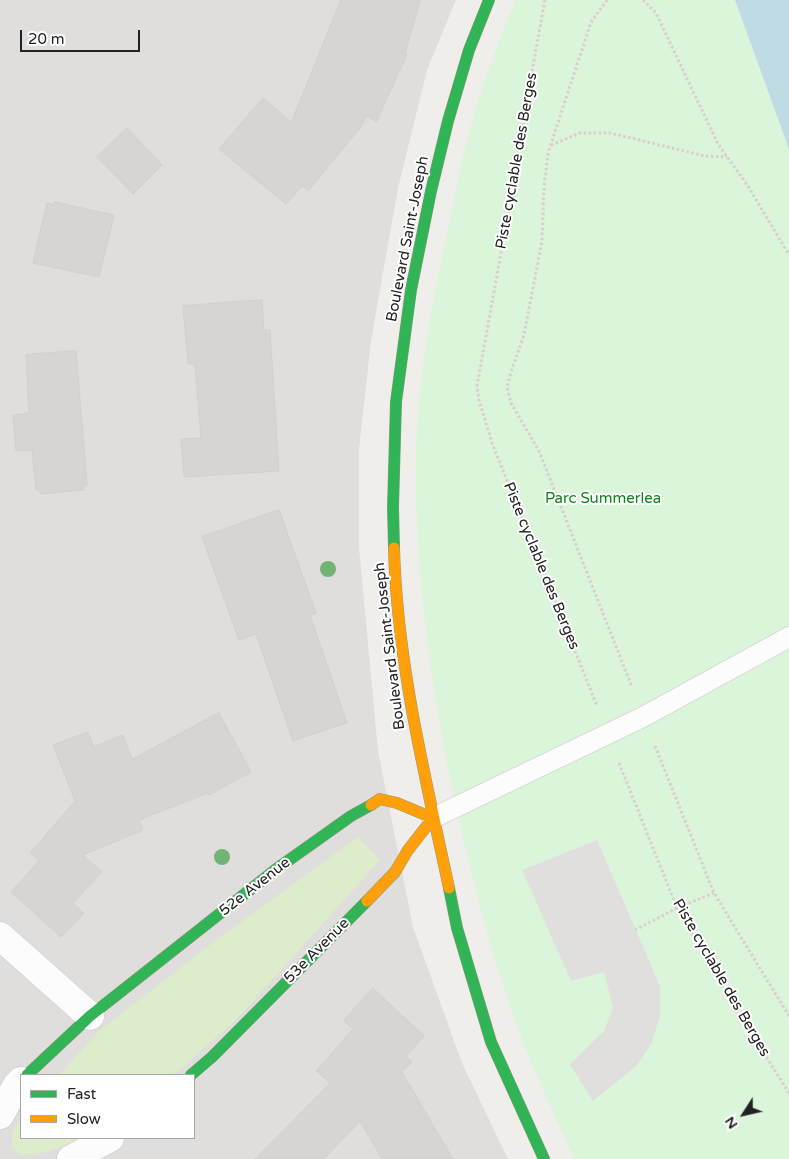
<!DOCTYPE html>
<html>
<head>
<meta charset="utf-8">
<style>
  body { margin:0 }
  #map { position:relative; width:789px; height:1159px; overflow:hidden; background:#f0eeeb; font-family:"Varela Round",sans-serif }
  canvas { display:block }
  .legend { position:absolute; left:20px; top:1074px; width:175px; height:65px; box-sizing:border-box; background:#fff; border:1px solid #a7a7a7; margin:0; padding:6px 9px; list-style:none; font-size:15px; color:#222 }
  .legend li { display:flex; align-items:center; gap:10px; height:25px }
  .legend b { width:25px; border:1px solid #a7a7a7 }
  .north { position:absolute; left:719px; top:1089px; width:50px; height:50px; -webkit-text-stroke:4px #fff; paint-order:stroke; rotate:235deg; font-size:14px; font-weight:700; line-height:20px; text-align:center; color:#222 }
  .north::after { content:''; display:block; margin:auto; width:18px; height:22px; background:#222; clip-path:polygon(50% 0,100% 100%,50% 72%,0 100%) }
  .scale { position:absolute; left:20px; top:30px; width:120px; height:22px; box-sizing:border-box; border:2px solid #222; border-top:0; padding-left:6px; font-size:15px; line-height:18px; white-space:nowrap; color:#222; -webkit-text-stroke:4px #fff; paint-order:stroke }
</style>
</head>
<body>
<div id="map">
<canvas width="789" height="1159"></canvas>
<ul class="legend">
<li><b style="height:6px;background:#30b455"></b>Fast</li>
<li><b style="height:6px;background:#ff9f0a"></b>Slow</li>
</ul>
<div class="north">N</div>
<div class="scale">20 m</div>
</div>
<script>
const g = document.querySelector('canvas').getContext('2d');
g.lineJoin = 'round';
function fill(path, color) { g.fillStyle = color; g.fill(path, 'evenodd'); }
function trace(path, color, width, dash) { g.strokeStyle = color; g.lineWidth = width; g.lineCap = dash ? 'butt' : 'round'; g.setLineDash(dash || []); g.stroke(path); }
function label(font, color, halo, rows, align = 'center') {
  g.font = font + ' "Varela Round",sans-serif'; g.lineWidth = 4; g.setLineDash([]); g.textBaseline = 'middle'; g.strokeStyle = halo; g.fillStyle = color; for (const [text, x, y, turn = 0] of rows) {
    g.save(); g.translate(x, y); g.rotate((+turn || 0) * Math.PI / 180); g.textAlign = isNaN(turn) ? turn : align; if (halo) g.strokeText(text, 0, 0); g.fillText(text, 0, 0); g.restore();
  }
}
const residential = new Path2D(`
  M0,0H456L427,70L398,188L371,341L359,449V547L378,751L413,927L462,1063L508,1159H0ZM21,1075H194V1138H21Z`);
const grass = new Path2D(`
  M358,837L380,860L237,1019L174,1075H59L99,1031L215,941Z
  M21,1118V1138H80C62,1148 41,1156 20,1155L12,1147V1133Z`);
const park = new Path2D(`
  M515,0H735L789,150V1159H574C551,1108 527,1057 509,1004C491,951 477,897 464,842C435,717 415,591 416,462C417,382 432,302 449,224C456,191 462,157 471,125C483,82 499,41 515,0Z`);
const parking = new Path2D(`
  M597,840L660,986V1017L651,1044L637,1065L593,1101L570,1064L604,1031L613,1008L604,972L571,981L522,870Z`);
const water = new Path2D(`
  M735,0H789V150L786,141Z`);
const building = new Path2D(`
  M341,0H420L405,54L407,55L376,122L367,116L360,128L308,191L302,186L286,204L219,149L263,98L291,122Z
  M127,128L162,165L133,194L97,157Z
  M55,202L114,215L99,277L33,263L47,203L54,205Z
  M262,300L264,330H270L279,471L184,477L181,439L201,438L195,364H188L183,306Z
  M76,351L87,485H84V490L40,494V490H36L32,450L16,451L13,415L29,413L26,355Z
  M279,510L316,613L310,615L347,723L293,741L256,634L239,640L202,537Z
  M219,713L251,772L209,795L208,793L139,820L143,830L83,855L102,872L73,903L84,913L61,937L11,892L39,861L30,853L75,801L53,745L88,732L94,747L123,735L132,759Z
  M373,988L424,1036L406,1056L412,1062L402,1072L453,1159H382L360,1121L324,1159H255L330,1083L316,1071L353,1029L344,1021Z`);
const path = new Path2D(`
  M545,0L528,93L521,142L477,386L479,400L492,443L597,706
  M607,0L591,22L548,153L544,187L542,241L524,335L511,372L507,387L511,403L539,451L632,687
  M643,0L656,13L718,144L748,186L789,255
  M551,145L580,133H610L705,156L727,157
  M655,746L714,893L789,1016
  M619,763L677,908L719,982L789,1093
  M635,930L677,908L714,893`);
const lane = new Path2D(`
  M433,818L643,717L789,637`);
const street = new Path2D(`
  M0,936L90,1016
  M0,1115L17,1085L21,1081
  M71,1159L110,1138`);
const fast = new Path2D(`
  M394,548L393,507L396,402L411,290L431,191L448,121L469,50L489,0
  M449,888L457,928L491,1042L544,1159
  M27,1075L90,1016L275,870L351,816L371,805
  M191,1075L212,1057L367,901`);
const slow = new Path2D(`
  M394,548C397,663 425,776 449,888
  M367,901L395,872L408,850L433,818L397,803L380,799L371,805`);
const trees = [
  [328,569],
  [222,857]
];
const streetNames = [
  ["Piste cyclable des Berges",517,161,-80],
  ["Boulevard Saint-Joseph",408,239,-79],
  ["Piste cyclable des Berges",541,566,68],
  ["Boulevard Saint-Joseph",390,646,-97],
  ["52e Avenue",255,887,-38],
  ["53e Avenue",317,951,-45],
  ["Piste cyclable des Berges",721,978,60]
];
const parkNames = [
  ["Parc Summerlea",603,499]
];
fill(residential, '#dfdedc');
fill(grass, '#ddeccb');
fill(park, '#daf5da');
fill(parking, '#e0dfde');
fill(water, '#bfdbe3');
fill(building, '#d7d4d2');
trace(building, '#d3d0cc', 1);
trace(lane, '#c9c8c7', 21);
trace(street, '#c9c8c7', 29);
trace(fast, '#999a82', 12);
trace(slow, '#999a82', 12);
trace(path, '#dccecd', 3, [2.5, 2.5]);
trace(lane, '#fdfcfc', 20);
trace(street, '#fdfcfc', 28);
trace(fast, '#30b455', 11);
trace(slow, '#ff9f0a', 11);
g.fillStyle = '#73b476';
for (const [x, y] of trees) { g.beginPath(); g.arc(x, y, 8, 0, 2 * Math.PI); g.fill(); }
label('15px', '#222', '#fff', streetNames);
label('15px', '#0c8416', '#fff', parkNames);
</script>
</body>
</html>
